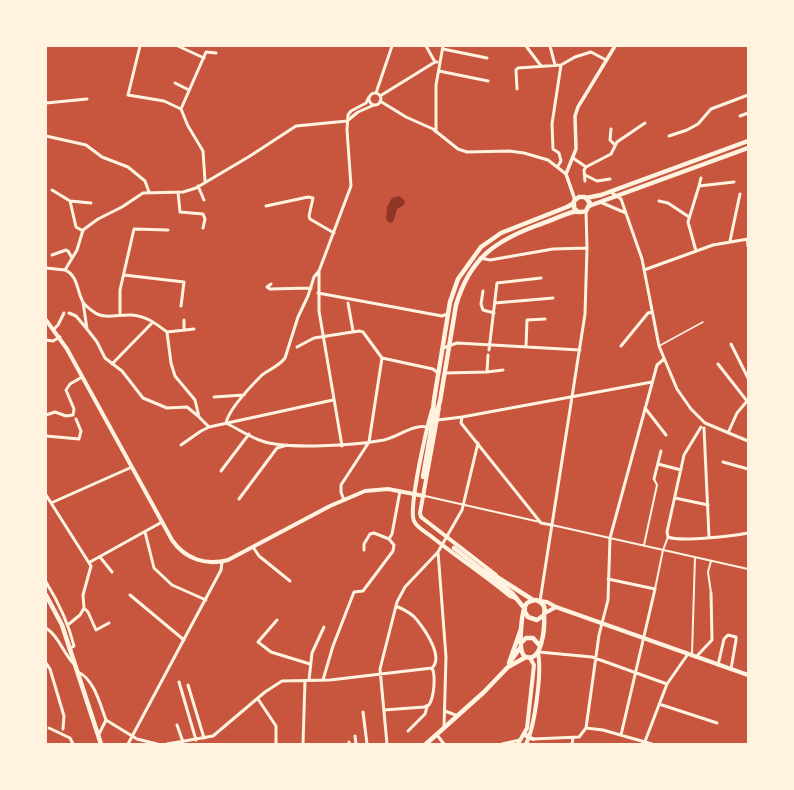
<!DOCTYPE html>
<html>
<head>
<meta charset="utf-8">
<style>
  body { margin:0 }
  #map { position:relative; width:794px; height:790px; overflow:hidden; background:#c8553d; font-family:"Space Grotesk",sans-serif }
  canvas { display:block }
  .frame { position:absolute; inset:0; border:47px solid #fff3e0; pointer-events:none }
</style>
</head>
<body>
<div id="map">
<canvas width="794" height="790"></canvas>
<div class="frame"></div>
</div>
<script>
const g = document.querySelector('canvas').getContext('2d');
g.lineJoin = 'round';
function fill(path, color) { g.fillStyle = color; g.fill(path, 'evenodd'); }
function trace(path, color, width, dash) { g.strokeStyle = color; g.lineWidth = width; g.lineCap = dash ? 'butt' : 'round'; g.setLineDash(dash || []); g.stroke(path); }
const water = new Path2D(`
  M399,196L405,201L404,205L397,209L394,220L392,223L388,222L386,219L387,207L392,198Z`);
const service = new Path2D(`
  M659,346L703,322`);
const pedestrian = new Path2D(`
  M425,496L540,522
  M552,525L748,569
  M644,545L657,485L654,479
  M711,561L708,572L711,593
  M655,589L663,550L668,537
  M692,654L695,557`);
const minor = new Path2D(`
  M140,46L128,95L164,101L181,109L188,126L203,151L205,181
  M178,46L204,58
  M426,46L435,62H437
  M526,46L541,66
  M550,46L555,65
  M443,49L487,58
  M439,71L488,81
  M175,83L189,90
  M517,89L516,70L518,68L561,65L575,57L591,52L606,60
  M376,93L392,46
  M369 99a6 6 0 1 1 12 0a6 6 0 1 1-12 0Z
  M380,96L435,62
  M380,101L406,117L433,129L458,149L467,152L509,151L524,153L548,160L566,174
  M46,103L87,99
  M181,109L206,52L216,53
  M740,116L748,113
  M347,121L358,112L374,105
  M611,129L610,140L615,145
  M436,132V85L443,46
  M46,136L86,145L102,157L128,167L145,181L149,192
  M669,136L687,130L698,124L711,109L748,95
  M573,158L586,167L584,170L585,181
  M558,166L561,161L559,153L553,149L552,124L561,65
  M586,167L611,154L617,142L645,123
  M585,175L597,181L610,179
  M198,186L204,200
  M699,186L701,178
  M52,190L70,201L76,227L83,231
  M178,192L180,212L203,214L205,219L203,228
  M611,192L621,199L642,259L659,346L677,389L691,409L705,423L748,441
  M70,201L91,203
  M659,201L668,203L689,217
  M600,202L626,213
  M266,206L308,197L313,198L309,216L310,219L334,233
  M747,239L748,246
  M730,241L740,194
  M696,251L688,222L699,186L734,182
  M52,255L66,250L68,251L72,258
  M480,258L490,260L553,249L587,248
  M46,268L65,270L77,250L83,230L98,219L122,207L143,193L183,192L196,188L250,156L296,126L347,121
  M65,270C78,275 77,292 83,302C85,305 91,310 94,312C104,320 119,314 131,315C146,316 155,323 167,332L171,363L175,376L195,400L199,417L209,427
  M644,270L713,245L748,239
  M124,275L184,282L181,306
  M271,284L267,287L270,289L311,288
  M483,291L481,304L483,310L494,313
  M318,293L442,316L447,314
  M83,302L87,329L97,342L105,358L122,371L143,398L167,408L187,407L198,416
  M348,303L353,331
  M495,303L553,298
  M69,313L76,316L87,329
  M120,315V290L134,229L168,230
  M184,320V330
  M54,329L58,325L64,313
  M167,332L194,329
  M46,340L53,341L60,337
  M731,344L748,378
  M621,346L648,313L652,312
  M297,347L314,338L359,331L363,332L382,358L433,369L438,373
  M526,347L527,320L545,319
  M443,348L457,343L580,350
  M489,350L497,283L541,278
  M112,364L153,322
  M718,364L747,401
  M487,372L503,370
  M445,373L487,372L488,355
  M214,397L244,395
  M645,408L666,435
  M46,415L55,412L66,416L73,415L74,409L66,390L70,384L82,377
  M462,417L461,423L541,523L552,525
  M438,420L462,417L652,382
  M226,423C238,429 250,437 262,441C287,450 357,445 384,440C398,437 413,424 427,427
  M226,423C229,409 252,385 262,375C270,369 279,366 285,358L298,317L308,296L314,277L319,271
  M701,427L684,455L667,532L668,537C680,542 733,536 748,533
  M704,428L709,537
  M728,433L737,413L748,400
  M46,436L79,439L81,431L76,419
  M181,445L201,431L209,427L333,400
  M342,446L319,311V271L351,186L347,130L348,115L351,111L366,103L369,97
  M723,462L748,469
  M658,464L681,470
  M221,471L249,434
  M654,479L661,451
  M46,495L91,566L83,595L84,608L80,615L69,624
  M675,498L708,505
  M239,499L277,448L287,445
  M344,500L341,492V485L369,442L382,358
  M51,503L132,467
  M145,532L154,568L172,585L206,600
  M253,547L259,556L290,581
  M364,550V544L370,534L374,533L389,539
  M438,552L446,657L444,728
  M100,557L112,572
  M90,562L162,522
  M608,579L655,589L621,735
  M46,582C59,603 68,622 74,646L69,649
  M130,595L184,640
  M540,601L585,314L587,248L586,211
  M396,606C403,609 412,613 417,620C425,630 444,657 432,668
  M84,608L88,612L96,630L109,623
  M277,620L258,642L271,652L310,664
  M46,628C59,636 63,653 74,664
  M539,652L592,657L667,684
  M696,657L712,640L711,593
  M46,663L50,669L64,716L63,729
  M718,665L724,639L728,635L736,637V640L731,669
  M78,672C94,679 100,704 106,720L98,736
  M309,680L312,653L324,627
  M323,680L333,646L354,592L363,591L393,551L394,545L389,539L392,534L400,491
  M179,682L196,740
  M188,685L204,738
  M258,699L276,726V744
  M659,704L717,723
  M384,710L424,707L429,705C434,697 436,676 432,668
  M445,711L458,716
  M363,712L367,744
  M106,720L137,739L157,744
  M177,725L183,742
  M49,728L70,738L73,744
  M586,728L603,730L652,744
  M408,731L425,714L427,707
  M437,735L444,744
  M355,736L356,744
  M533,739L579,737L586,728L599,635L608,600L610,538L657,365L664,359
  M349,742V744
  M128,744L221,570L222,562
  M167,744L213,736L265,692L282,681L330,680L432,668
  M303,744L305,681
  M387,744L380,669L397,602L405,587L438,552L462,510L478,443
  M502,744L520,740
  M572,744L573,738
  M644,744L667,684L688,654`);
const tertiary = new Path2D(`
  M575,200L566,174L576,149L575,116L578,107L615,46`);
const secondary = new Path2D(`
  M46,320L67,349L172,540C185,559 206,566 228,560L330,506L365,491L388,489L424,496
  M439,408L420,513L421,517L496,575
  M432,410C427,427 408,508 414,521C417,528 426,532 432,537C457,557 485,575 510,596L516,598
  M540,601L547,602L556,607L748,675
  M545,613L556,607
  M525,732L526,736L533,739
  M518,744L527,728L534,665L530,658
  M526,744C535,726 542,672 538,653`);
const primary = new Path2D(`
  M586,198L601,195L748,141
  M589,206L748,148
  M434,422L440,401L456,305C470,258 495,241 538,225C550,221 562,215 573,212C578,211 581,213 586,211L590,203L585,197H579L574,201V208L578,212
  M423,477L431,431L434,400L450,302L458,279L481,247L501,233L567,207L574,203
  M454,548L512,593L525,609
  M486,570L533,600
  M46,595L62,625L101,744
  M525,612L528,617L537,620L544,615C546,607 543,602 536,600C532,600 530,601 527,603C521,610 518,649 524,656C542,666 545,627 544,615
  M521,643L526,638H533L540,646
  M510,662L520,648
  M509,663L521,629
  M426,744L484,692L508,667L526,657`);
fill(water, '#8f3625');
trace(service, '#fff3e0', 1.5);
trace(pedestrian, '#fff3e0', 2);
trace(minor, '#fff3e0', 3);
trace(tertiary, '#fff3e0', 3.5);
trace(secondary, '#fff3e0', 4);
trace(primary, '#fff3e0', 4.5);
</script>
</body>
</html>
